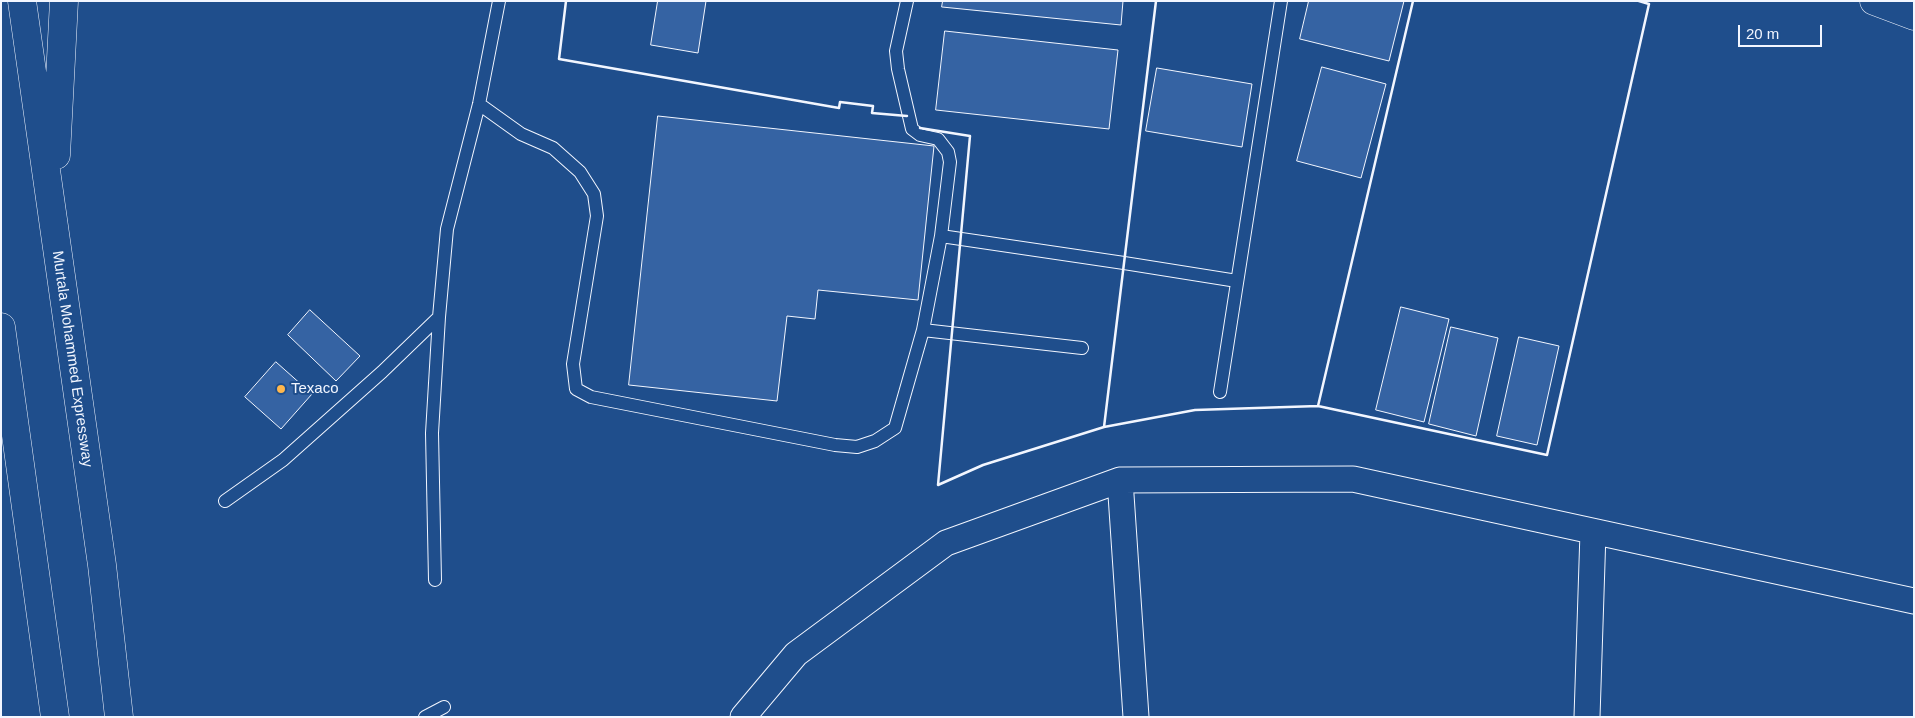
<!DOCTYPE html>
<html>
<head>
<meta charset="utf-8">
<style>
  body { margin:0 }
  #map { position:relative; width:1915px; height:718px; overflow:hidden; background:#1f4e8c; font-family:Helvetica,sans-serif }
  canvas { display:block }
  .frame { position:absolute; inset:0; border:2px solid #f2f6ff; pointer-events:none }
  .scale { position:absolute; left:1738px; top:25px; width:84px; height:22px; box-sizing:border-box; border:2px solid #f2f6ff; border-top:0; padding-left:6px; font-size:15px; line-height:18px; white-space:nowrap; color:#f2f6ff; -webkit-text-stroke:4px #1f4e8c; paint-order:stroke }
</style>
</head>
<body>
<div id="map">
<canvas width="1915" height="718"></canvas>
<div class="frame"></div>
<div class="scale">20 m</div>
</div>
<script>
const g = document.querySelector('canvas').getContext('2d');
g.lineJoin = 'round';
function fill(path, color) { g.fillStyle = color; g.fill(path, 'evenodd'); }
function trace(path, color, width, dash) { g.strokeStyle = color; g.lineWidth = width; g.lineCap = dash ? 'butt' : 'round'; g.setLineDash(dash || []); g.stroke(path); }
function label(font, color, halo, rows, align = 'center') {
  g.font = font + ' Helvetica,sans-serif'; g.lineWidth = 4; g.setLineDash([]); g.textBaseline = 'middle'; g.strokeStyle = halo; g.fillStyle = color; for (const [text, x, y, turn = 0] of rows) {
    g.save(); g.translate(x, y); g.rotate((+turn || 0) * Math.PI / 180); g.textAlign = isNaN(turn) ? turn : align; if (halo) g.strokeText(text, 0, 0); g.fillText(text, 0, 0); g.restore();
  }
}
const building = new Path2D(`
  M658,1H706L698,53L651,45Z
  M943,1H1123L1121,25L942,7Z
  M1309,1H1404L1389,61L1300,39Z
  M945,31L1118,50L1109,129L936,110Z
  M1322,67L1386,84L1361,178L1297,161Z
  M1157,68L1252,84L1242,147L1146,131Z
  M658,116L934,146L918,300L818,290L815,319L787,316L777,401L629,385Z
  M1401,307L1449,319L1424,422L1376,410Z
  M310,310L360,356L336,381L288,335Z
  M1451,327L1498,338L1476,436L1429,424Z
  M1519,337L1559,346L1537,445L1497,436Z
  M276,362L312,394L281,429L245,397Z`);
const lane = new Path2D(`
  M479,104L521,134L553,148L580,172L594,194L597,216L573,364L576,389L591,397L835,445L857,447L875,441L895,428L923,330L941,236L950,162L948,152L938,139L920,135L912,129L898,69L896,51L907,1
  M941,236L1124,263L1237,281
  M923,330L1082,348
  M1220,392L1281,1
  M225,501L283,460L382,372L439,317
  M435,580L432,433L439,317L447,229L479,104L499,1
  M425,717L444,707`);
const street = new Path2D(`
  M1120,480L1136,717
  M743,717L796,654L946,543L1120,480L1353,479L1914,601
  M1587,717L1593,532`);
const secondary = new Path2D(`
  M1874,1L1914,16`);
const highway = new Path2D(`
  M22,1L102,565L119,717
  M56,155L64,1
  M1,327L55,717`);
const wall = new Path2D(`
  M566,1L559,59L839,108L840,102L873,106L872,113L907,116
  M920,128L970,136L938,485L983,465L1104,427L1195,410L1318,406L1547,455L1649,4L1639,1
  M1318,406L1413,1
  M1104,427L1156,1`);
const markers = [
  [281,389,5,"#ffb74d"]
];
const streetNames = [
  ["Murtala Mohammed Expressway",72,359,82]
];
const poiNames = [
  ["Texaco",291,389]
];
fill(building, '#3563a3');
trace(building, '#f2f6ff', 1);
trace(lane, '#f2f6ff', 14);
trace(street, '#f2f6ff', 27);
trace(secondary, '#f2f6ff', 29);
trace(highway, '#f2f6ff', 29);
trace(lane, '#1f4e8c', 12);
trace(street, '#1f4e8c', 25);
trace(secondary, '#1f4e8c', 28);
trace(highway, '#1f4e8c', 28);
trace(wall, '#f2f6ff', 2.5);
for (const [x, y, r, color] of markers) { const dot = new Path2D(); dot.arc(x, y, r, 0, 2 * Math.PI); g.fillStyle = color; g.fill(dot); trace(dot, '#1f4e8c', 2); }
label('15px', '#f2f6ff', '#1f4e8c', streetNames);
label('15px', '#f2f6ff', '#1f4e8c', poiNames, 'left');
</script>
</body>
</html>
